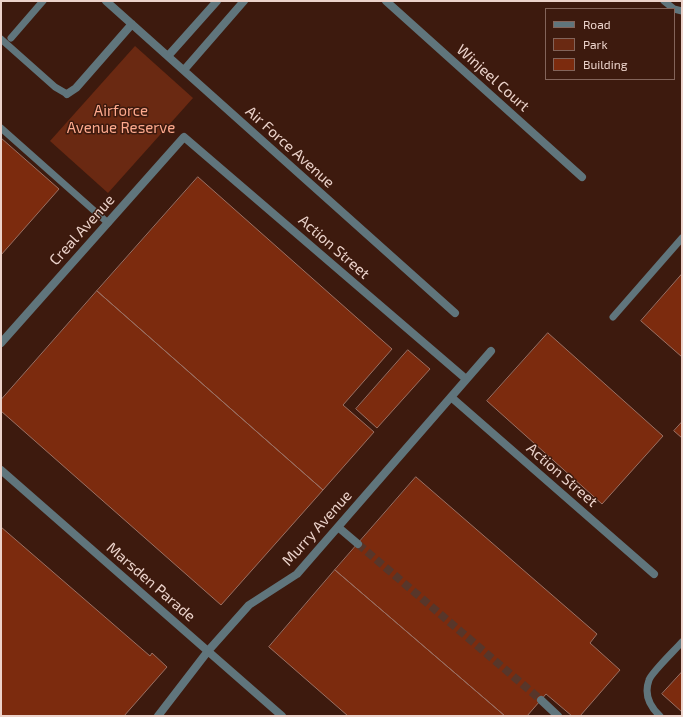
<!DOCTYPE html>
<html>
<head>
<meta charset="utf-8">
<style>
  body { margin:0 }
  #map { position:relative; width:683px; height:717px; overflow:hidden; background:#3d1a0e; font-family:"Exo 2",sans-serif }
  canvas { display:block }
  .frame { position:absolute; inset:0; border:2px solid #ecd3cb; pointer-events:none }
  .legend { position:absolute; left:545px; top:8px; width:130px; height:72px; box-sizing:border-box; background:#3d1a0e; border:1px solid #83645a; margin:0; padding:5px 7px; list-style:none; font-size:12px; color:#ecd3cb }
  .legend li { display:flex; align-items:center; gap:8px; height:20px }
  .legend b { width:20px; border:1px solid #83645a }
</style>
</head>
<body>
<div id="map">
<canvas width="683" height="717"></canvas>
<div class="frame"></div>
<ul class="legend">
<li><b style="height:5px;background:#60757c"></b>Road</li>
<li><b style="height:11px;background:#6a2912"></b>Park</li>
<li><b style="height:11px;background:#7c2b0e"></b>Building</li>
</ul>
</div>
<script>
const g = document.querySelector('canvas').getContext('2d');
g.lineJoin = 'round';
function fill(path, color) { g.fillStyle = color; g.fill(path, 'evenodd'); }
function trace(path, color, width, dash) { g.strokeStyle = color; g.lineWidth = width; g.lineCap = dash ? 'butt' : 'round'; g.setLineDash(dash || []); g.stroke(path); }
function label(font, color, halo, rows, align = 'center') {
  g.font = font + ' "Exo 2",sans-serif'; g.lineWidth = 3; g.setLineDash([]); g.textBaseline = 'middle'; g.strokeStyle = halo; g.fillStyle = color; for (const [text, x, y, turn = 0] of rows) {
    g.save(); g.translate(x, y); g.rotate((+turn || 0) * Math.PI / 180); g.textAlign = isNaN(turn) ? turn : align; if (halo) g.strokeText(text, 0, 0); g.fillText(text, 0, 0); g.restore();
  }
}
const green = new Path2D(`
  M135,46L193,98L108,193L50,141Z`);
const building = new Path2D(`
  M1,138L59,189L1,255Z
  M198,177L392,349L343,405L374,432L323,490L97,291Z
  M682,274V357L641,321Z
  M97,291L323,490L221,605L1,411V400Z
  M548,333L663,436L602,504L487,401Z
  M408,350L430,369L377,428L356,409Z
  M682,422V438L674,431Z
  M416,477L597,634L590,643L620,670L580,716H572L546,694L527,716H505L335,570Z
  M1,527L150,656L152,653L167,667L124,716H1Z
  M335,570L505,716H348L269,647Z
  M682,672V712L662,694Z`);
const minorTunnel = new Path2D(`
  M358,544L541,700`);
const service = new Path2D(`
  M664,1L674,9L682,11
  M11,38L43,1
  M1,39L55,87L67,94
  M1,128L108,223
  M613,317L682,238
  M660,716C649,706 644,694 649,680C651,673 676,649 682,642`);
const minor = new Path2D(`
  M106,1L455,313
  M386,1L582,177
  M168,56L217,1
  M184,70L244,1
  M67,94L76,88L132,24
  M1,343L184,137L466,379
  M451,397L654,574
  M1,470L282,716
  M338,527L358,544
  M541,700L558,716
  M158,716L208,651L249,605L297,574L491,351`);
const streetNames = [
  ["Winjeel Court",493,78,42],
  ["Air Force Avenue",290,147,42],
  ["Creal Avenue",82,230,-48],
  ["Action Street",334,247,41],
  ["Action Street",562,475,41],
  ["Murry Avenue",317,528,-48],
  ["Marsden Parade",151,582,41]
];
const parkNames = [
  ["Airforce",121,111],
  ["Avenue Reserve",121,128]
];
fill(green, '#6a2912');
fill(building, '#7c2b0e');
trace(building, '#9b7063', 1);
trace(minorTunnel, '#57362a', 8, [8, 4]);
trace(service, '#60757c', 7);
trace(minor, '#60757c', 8);
label('15px', '#ecd3cb', '#3d1a0e', streetNames);
label('15px', '#feaa8e', '#3d1a0e', parkNames);
</script>
</body>
</html>
